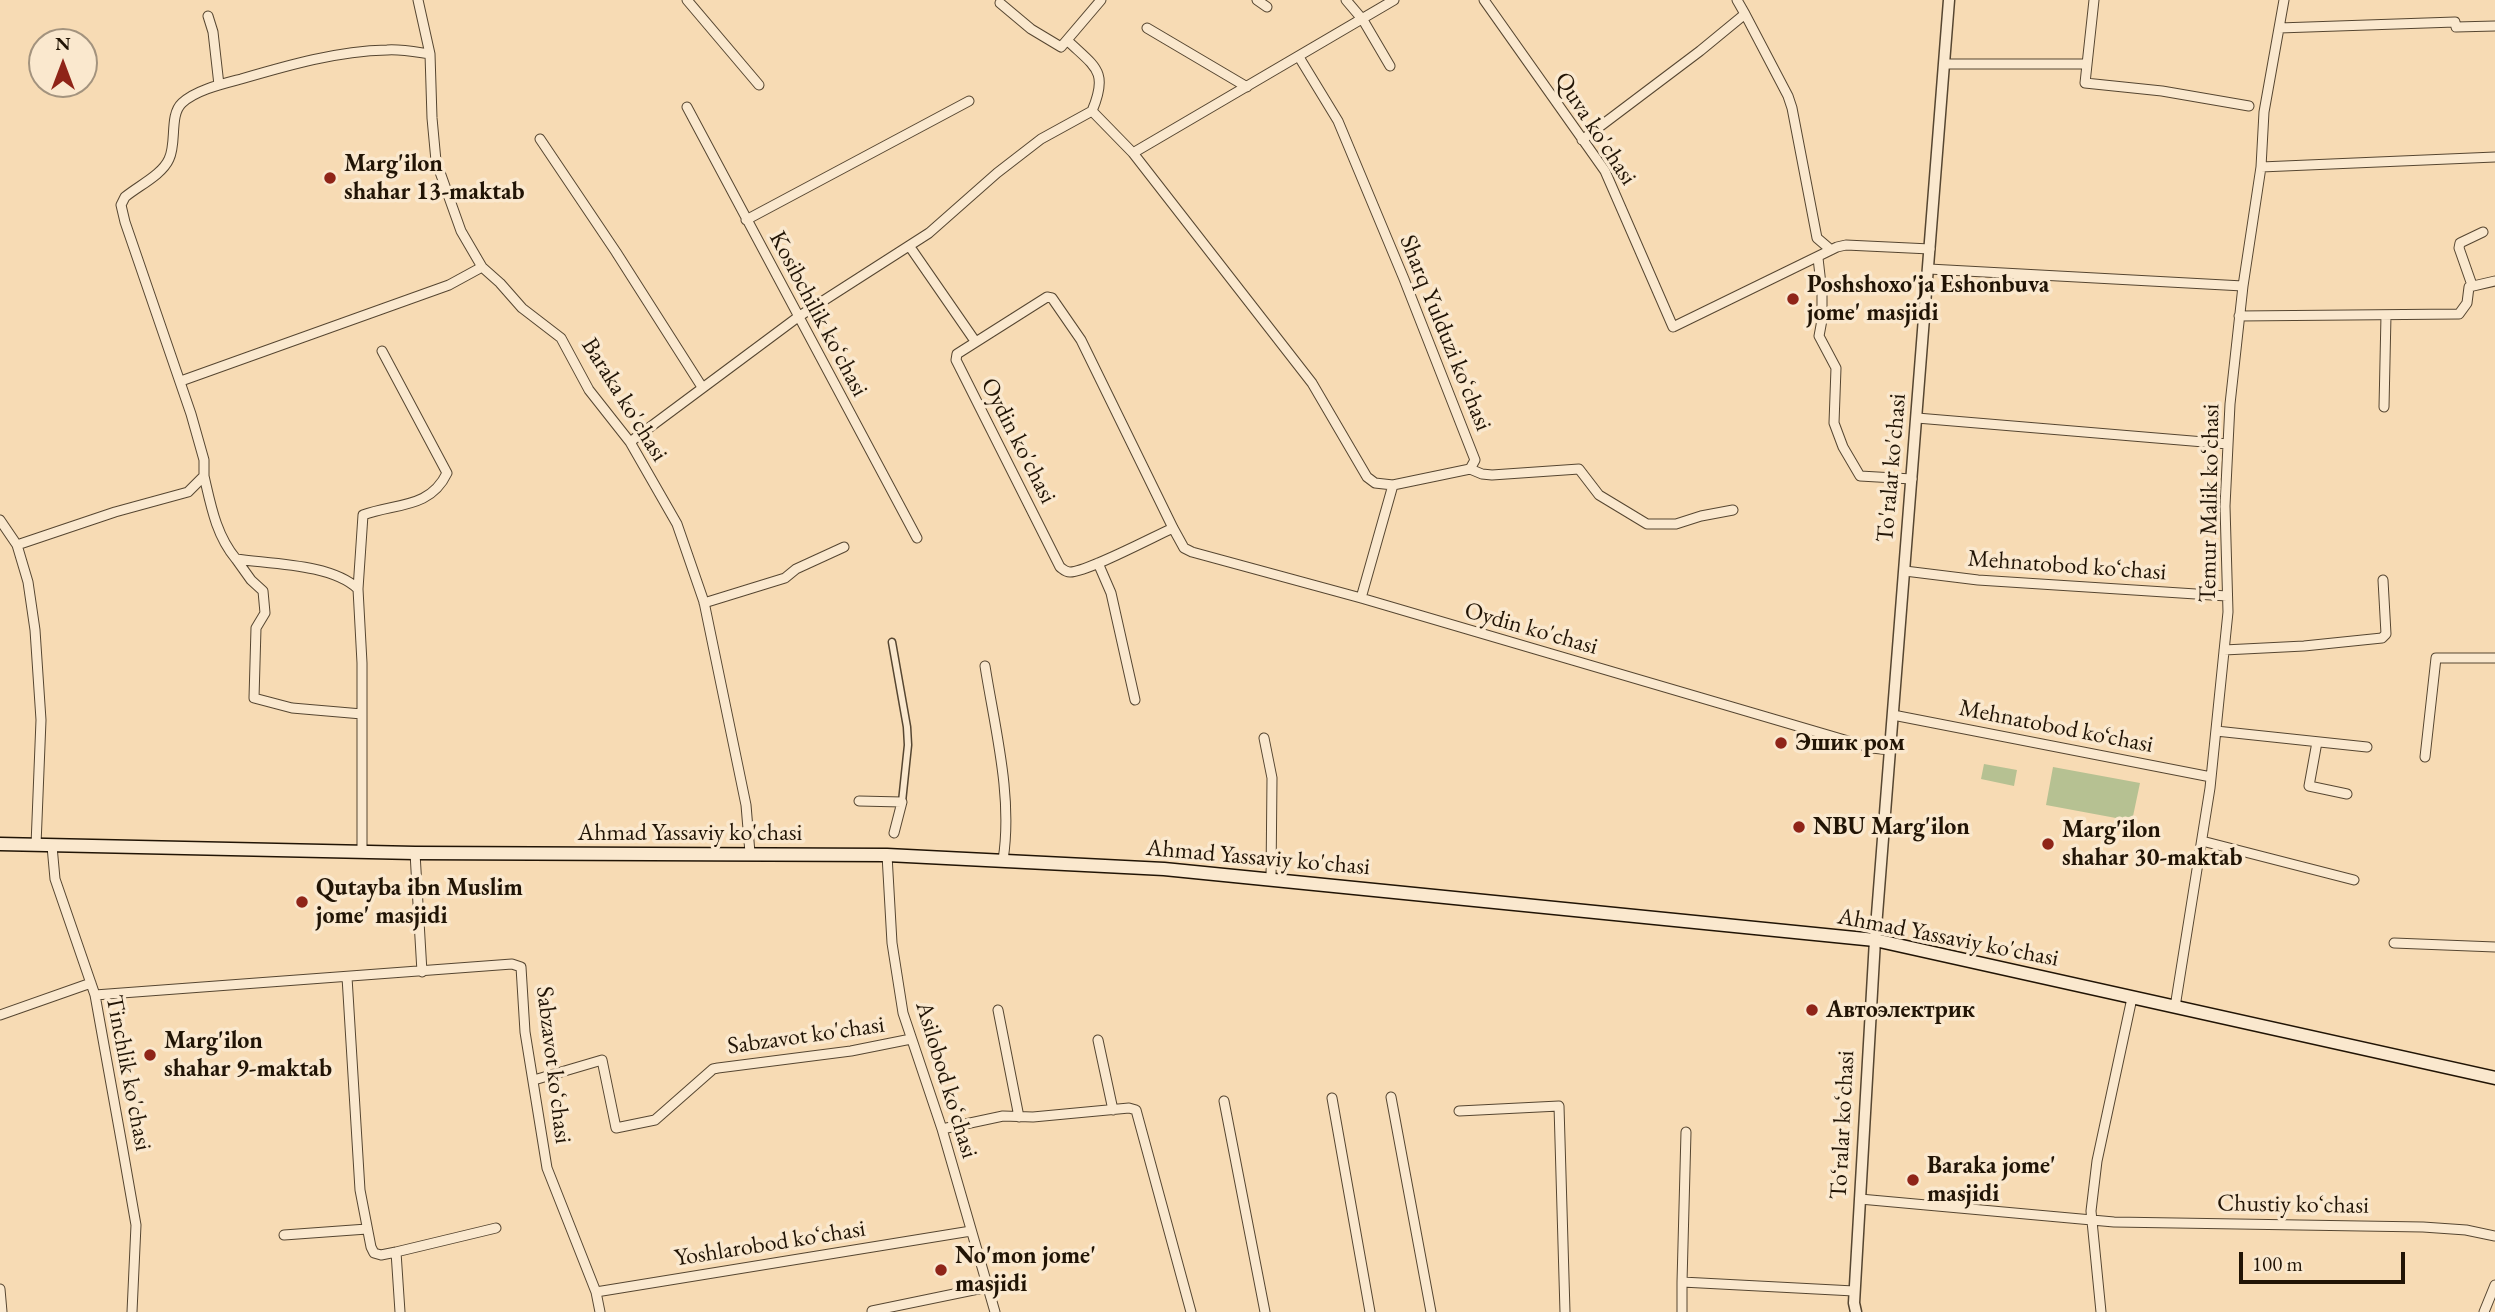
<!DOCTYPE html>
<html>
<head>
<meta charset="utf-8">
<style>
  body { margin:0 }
  #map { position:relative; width:2495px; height:1312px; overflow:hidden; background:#f7dbb4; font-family:"EB Garamond",serif }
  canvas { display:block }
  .north { position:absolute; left:28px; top:28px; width:70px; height:70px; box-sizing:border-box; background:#fae8ce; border:2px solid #a3937e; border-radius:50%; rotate:0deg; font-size:19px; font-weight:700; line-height:28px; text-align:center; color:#211405 }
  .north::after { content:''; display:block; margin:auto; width:24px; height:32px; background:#8f2418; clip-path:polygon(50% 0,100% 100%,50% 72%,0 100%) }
  .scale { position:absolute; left:2239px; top:1252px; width:166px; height:32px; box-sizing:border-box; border:4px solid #211405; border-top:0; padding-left:9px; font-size:21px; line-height:24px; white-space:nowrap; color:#211405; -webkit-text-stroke:5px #fae8ce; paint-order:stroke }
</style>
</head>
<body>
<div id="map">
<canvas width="2495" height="1312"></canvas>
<div class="north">N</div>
<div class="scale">100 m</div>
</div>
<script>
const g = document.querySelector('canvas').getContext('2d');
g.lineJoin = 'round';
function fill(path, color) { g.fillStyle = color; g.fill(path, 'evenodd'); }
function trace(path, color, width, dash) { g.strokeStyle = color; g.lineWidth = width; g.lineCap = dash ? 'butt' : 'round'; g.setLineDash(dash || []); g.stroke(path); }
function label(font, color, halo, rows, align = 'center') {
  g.font = font + ' "EB Garamond",serif'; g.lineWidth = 7; g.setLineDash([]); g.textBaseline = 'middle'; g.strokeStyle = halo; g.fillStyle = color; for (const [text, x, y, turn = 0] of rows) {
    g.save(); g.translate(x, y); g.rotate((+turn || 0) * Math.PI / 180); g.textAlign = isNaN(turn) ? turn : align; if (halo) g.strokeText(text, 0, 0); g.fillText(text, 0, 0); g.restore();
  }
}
const green = new Path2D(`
  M1984,764L2017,770L2014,786L1981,779Z
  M2053,767L2140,783L2132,821L2046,805Z`);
const pedestrian = new Path2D(`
  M892,642L907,727L908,745L902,802`);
const minor = new Path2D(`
  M418,0L430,54L432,118L436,161L461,231L482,267L500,283L522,308L561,338L589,390L630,442L677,524L704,602L746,805L750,853
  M687,0L759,85
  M1257,0L1267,7
  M1346,0L1363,20L1390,66
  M1484,0L1605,171L1673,327L1837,247L1846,245L1930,249
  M1737,0L1745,14
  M2094,0L2085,83L2162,91L2249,106
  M1000,3L1031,29L1061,47L1101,0
  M208,16L213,32L219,85
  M1147,28L1247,87
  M2279,28L2455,22L2456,27L2495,26
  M1945,64H2087
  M687,107L917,538
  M1092,111L1133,153L1394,0
  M540,139L616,252L702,387
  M1582,140L1700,51L1745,14L1788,96L1792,108L1817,238L1831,250
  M1133,153L1312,383L1367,477L1375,483L1393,485L1470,469L1475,460L1404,279L1338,121L1299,57
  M2261,167L2495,157
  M746,220L969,101
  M910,247L975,341
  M1818,258L1822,293V320L1819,336L1836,368L1834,423L1843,447L1860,476L1912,479
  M1929,269L2243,286
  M2472,285L2459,248L2460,243L2483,232
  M2239,316L2459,314L2467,303L2469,287L2495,281
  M181,381L449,285L482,267
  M2384,407L2386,315
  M1917,418L2228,444
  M630,442L798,317L929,233L997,173L1041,139L1092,111C1109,71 1095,67 1068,41
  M1470,469L1482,474L1492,475L1579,469L1599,495L1647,524H1676L1701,516L1733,510
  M204,476C211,506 216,535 236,559C272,564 332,564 358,589L362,663V852
  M0,520L17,545L28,582L35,630L41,720L36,845
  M1173,528C1153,537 1087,572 1070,572C1065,572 1064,570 1060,567L956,360L957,354L1047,297L1052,298L1081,340L1173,528L1184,548L1192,552L1361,598L1872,748L1890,750
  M17,545L115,512L188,492L204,476V460L191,414L125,222L121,205L125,197C138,186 162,175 169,159C177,143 169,115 182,103C196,90 222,84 241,79C289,65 337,51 387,50C401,49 416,52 430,54
  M236,559L251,580L263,591L265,613L256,628L254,698L292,708L362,714
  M1098,563L1111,593L1135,700
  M1905,571L1978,580L2227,596
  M358,589L363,515C395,503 430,509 447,473L382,351
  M1361,598L1393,485
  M704,603L785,578L796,569L844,547
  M2224,650L2304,646L2382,638L2386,634L2383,580
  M985,666C995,729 1013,797 1003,860
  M1893,715L2211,777
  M2216,731L2367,747
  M1264,738L1272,778L1271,879
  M2317,742L2309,786L2347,794
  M2425,757L2436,658H2495
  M859,801L902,802L894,833
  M2202,841L2354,880
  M52,846L55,879L95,995L122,1145L136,1225L132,1312
  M415,853L422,972
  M887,855L892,943L903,1013L942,1129L995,1312
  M2394,943L2495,947
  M347,977L360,1190L371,1247L374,1253L381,1255L396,1252L496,1228
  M95,995L512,964L521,967L525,1032L547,1168L596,1292
  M2175,1007L2210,788L2228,612L2225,506L2230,404L2243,286L2261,167L2264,112L2284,0
  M998,1010L1019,1117
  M0,1015L91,983
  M1098,1040L1113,1110
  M534,1080L602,1060L616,1128L655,1120L713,1069L718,1068L851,1051L911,1039
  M1391,1097L1431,1312
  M1332,1098L1370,1312
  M1224,1101L1265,1312
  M1459,1111L1559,1106L1565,1312
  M942,1129L1003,1116L1033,1117L1129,1108L1136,1110L1191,1312
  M1860,1199L2114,1222L2423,1227L2466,1230L2495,1236
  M284,1235L367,1229
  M396,1252L400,1312
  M1682,1282L1686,1132
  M0,1289L2,1312
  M872,1311L988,1287
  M600,1312L596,1292L971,1231
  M1682,1312V1282L1854,1291
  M2101,1312L2091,1211L2097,1161L2132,998
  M2484,1312L2495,1285`);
const tertiary = new Path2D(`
  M1856,1312L1854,1303L1875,940L1949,0`);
const secondary = new Path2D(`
  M0,844L415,853L887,855L1164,869L1875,940L2495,1078`);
const markers = [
  [330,178,7,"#8f2418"],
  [1793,299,7,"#8f2418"],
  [1781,743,7,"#8f2418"],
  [1799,827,7,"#8f2418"],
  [2048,844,7,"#8f2418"],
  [302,902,7,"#8f2418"],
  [1812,1010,7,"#8f2418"],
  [150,1055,7,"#8f2418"],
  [1913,1180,7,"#8f2418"],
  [941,1270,7,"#8f2418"]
];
const streetNames = [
  ["Quva ko'chasi",1595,129,57],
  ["Kosibchilik koʻchasi",818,314,62],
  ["Sharq Yulduzi koʻchasi",1445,333,68],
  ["Baraka ko'chasi",624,400,58],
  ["Oydin ko'chasi",1018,441,63],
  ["To'ralar ko'chasi",1892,468,-85],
  ["Temur Malik koʻchasi",2210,503,-89],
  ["Mehnatobod koʻchasi",2067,566,4],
  ["Oydin ko'chasi",1531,629,16],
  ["Mehnatobod ko‘chasi",2056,727,11],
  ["Ahmad Yassaviy ko'chasi",690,833],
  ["Ahmad Yassaviy ko'chasi",1258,858,5],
  ["Ahmad Yassaviy ko'chasi",1948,938,11],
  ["Sabzavot ko'chasi",806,1036,-8],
  ["Sabzavot koʻchasi",553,1065,83],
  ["Tinchlik ko'chasi",128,1073,79],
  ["Asilobod koʻchasi",946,1080,73],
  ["Toʻralar koʻchasi",1843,1125,-87],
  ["Chustiy koʻchasi",2293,1205,1],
  ["Yoshlarobod koʻchasi",770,1244,-9]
];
const poiNames = [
  ["Marg'ilon",344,164],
  ["shahar 13-maktab",344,192],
  ["Poshshoxo'ja Eshonbuva",1807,285],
  ["jome' masjidi",1807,313],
  ["Эшик ром",1795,743],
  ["NBU Marg'ilon",1813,827],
  ["Marg'ilon",2062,830],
  ["shahar 30-maktab",2062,858],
  ["Qutayba ibn Muslim",316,888],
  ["jome' masjidi",316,916],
  ["Автоэлектрик",1826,1010],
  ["Marg'ilon",164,1041],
  ["shahar 9-maktab",164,1069],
  ["Baraka jome'",1927,1166],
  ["masjidi",1927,1194],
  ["No'mon jome'",955,1256],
  ["masjidi",955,1284]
];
fill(green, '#b6c192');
trace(pedestrian, '#564631', 9);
trace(minor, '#564631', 11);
trace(tertiary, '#564631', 13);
trace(secondary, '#211405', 15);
trace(pedestrian, '#fae8ce', 6);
trace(minor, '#fae8ce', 9);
trace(tertiary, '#fae8ce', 10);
trace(secondary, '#fae8ce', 12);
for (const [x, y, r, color] of markers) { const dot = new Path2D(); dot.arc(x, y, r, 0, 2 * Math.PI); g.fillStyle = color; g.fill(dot); trace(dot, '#fae8ce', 2.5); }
label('24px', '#211405', '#fae8ce', streetNames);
label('bold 24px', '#211405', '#fae8ce', poiNames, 'left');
</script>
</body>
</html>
